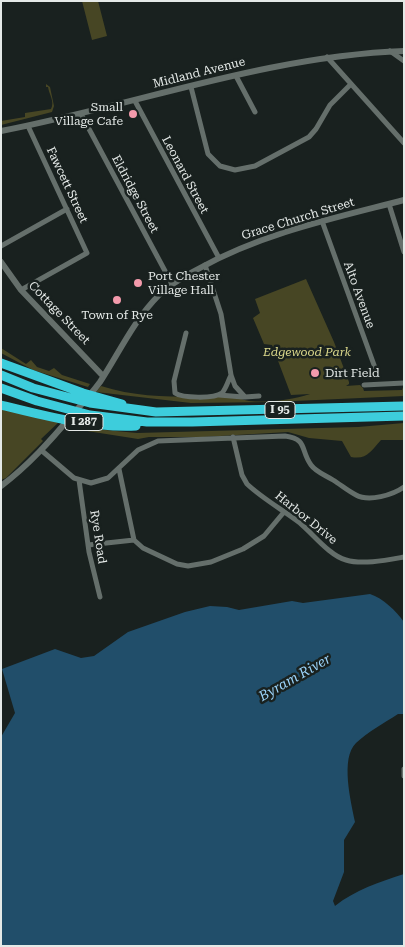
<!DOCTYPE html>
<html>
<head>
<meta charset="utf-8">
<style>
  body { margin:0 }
  #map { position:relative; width:405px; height:947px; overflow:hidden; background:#19211f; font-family:"Roboto Serif",serif }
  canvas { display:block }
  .frame { position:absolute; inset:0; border:2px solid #e4e9e7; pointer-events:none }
</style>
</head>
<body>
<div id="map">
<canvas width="405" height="947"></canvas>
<div class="frame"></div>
</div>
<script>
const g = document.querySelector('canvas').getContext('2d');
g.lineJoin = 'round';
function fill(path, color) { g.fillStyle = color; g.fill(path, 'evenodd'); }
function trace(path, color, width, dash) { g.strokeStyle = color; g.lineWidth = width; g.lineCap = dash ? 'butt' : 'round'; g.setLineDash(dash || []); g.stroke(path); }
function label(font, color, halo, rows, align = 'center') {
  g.font = font + ' "Roboto Serif",serif'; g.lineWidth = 5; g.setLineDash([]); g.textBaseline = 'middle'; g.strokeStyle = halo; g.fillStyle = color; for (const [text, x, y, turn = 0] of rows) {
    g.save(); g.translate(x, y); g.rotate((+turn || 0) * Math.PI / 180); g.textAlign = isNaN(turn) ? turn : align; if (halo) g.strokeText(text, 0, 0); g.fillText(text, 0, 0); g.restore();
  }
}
const green = new Path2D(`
  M82,1H98L107,36L92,40Z
  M46,84L50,87L54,106L52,112L1,125V121L25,117V113L51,109C55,102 49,94 48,87H46Z
  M306,279L334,342L349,382V384L346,386L360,385L363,388L364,391L402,390L404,385V396L273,402L191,403L96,392L101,386C144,400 187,396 231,397C237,397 243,400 249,401C269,403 291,400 310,394L291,395L272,345L264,344L253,318L260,313L255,299Z
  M1,348L26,364L31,360L37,367L49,371L54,368L62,375L90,384L88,387L33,370L1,353Z
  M1,409L59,422L41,439L43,441L6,478L1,480Z
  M70,423L95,429L137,433L358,427L404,423V440H381C371,451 367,460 351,457L342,441L309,438L288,432L203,437H149L138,439L68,428Z`);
const water = new Path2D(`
  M370,594C383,598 396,611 404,622V714H398C384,723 368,732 356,743C340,758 351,802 355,822L344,840V872L333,901L335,906C355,890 379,882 404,874V946H1V737L15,713L2,669L55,649L81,658L94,656L128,632L185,612L210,606L227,607L239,610L292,601L303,603Z`);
const minor = new Path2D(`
  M390,51L404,61
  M327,57L404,143
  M236,76L255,112
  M191,87L208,154L220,166L235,170L255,166L309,137L316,129L330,105L351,84
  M135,101L219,258
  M81,114L172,284
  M389,204L404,252
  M322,221L378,376
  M1,246L67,209
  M205,265L221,314L231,375L235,386L245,397L259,396
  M21,290L87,253L28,126
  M186,333L174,381L175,393C182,398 214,399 222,393C226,389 228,381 231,375
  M364,385L404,383
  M219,395L243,397
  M233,437L242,475L247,484C263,499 283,510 300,523C313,534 330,556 346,560C362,565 387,560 404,557
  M41,450L74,478L91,483L108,478L138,450L158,441L285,436C308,439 300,450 311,465C316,472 325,475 333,480C341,485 348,491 356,495C369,502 393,495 404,487
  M119,469L134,540L143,548L177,564L188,566L211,562L243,549L264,536L284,512
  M79,480L89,552L100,597
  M88,545L134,540
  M404,769V776`);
const tertiary = new Path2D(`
  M1,131C136,105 266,56 404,51
  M1,262L21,290L103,376
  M1,486C28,466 51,440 73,414C82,404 92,393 100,382C119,353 134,320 159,295C171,283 186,276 200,268C263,233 335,218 404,200`);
const motorway = new Path2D(`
  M1,363L83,393L122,404
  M1,375L33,388L90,403L156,412L404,406
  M1,388L37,401L90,415L147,422H192L404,416
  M1,405C45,416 91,428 136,426`);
const markers = [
  [133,114,5,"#f39aab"],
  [138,283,5,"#f39aab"],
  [117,300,5,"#f39aab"],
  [315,373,5,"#f39aab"]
];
const shields = [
  [280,410,30],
  [84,422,38]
];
const shieldNames = [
  ["I 95",280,410],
  ["I 287",84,422]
];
const streetNames = [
  ["Midland Avenue",199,73,-14],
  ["Leonard Street",185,175,62],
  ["Fawcett Street",67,185,65],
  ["Eldridge Street",135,194,62],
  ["Grace Church Street",298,219,-17],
  ["Alto Avenue",359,295,70],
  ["Cottage Street",59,313,46],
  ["Harbor Drive",306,518,39],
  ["Rye Road",98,537,81]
];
const poiNames = [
  ["Small",123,107,"right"],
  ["Village Cafe",123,121,"right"],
  ["Port Chester",148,276],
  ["Village Hall",148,290],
  ["Town of Rye",117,315,"center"],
  ["Dirt Field",325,373]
];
const parkNames = [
  ["Edgewood Park",307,352]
];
const waterNames = [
  ["Byram River",295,678,-30]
];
fill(green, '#474624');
fill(water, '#214e6a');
trace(minor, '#656f6b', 5);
trace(tertiary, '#656f6b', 6);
trace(motorway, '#3dcddc', 9);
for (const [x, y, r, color] of markers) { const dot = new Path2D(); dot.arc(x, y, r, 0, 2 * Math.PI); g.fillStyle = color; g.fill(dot); trace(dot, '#19211f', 2); }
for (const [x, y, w] of shields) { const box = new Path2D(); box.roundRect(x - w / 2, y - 8.5, w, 17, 4); g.fillStyle = '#19211f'; g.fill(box); trace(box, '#e4e9e7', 1); }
label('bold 11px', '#e4e9e7', null, shieldNames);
label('12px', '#e4e9e7', '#19211f', streetNames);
label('12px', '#e4e9e7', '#19211f', poiNames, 'left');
label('italic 12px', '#dcd98c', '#19211f', parkNames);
label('italic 14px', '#9bd3f9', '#19211f', waterNames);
</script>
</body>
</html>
